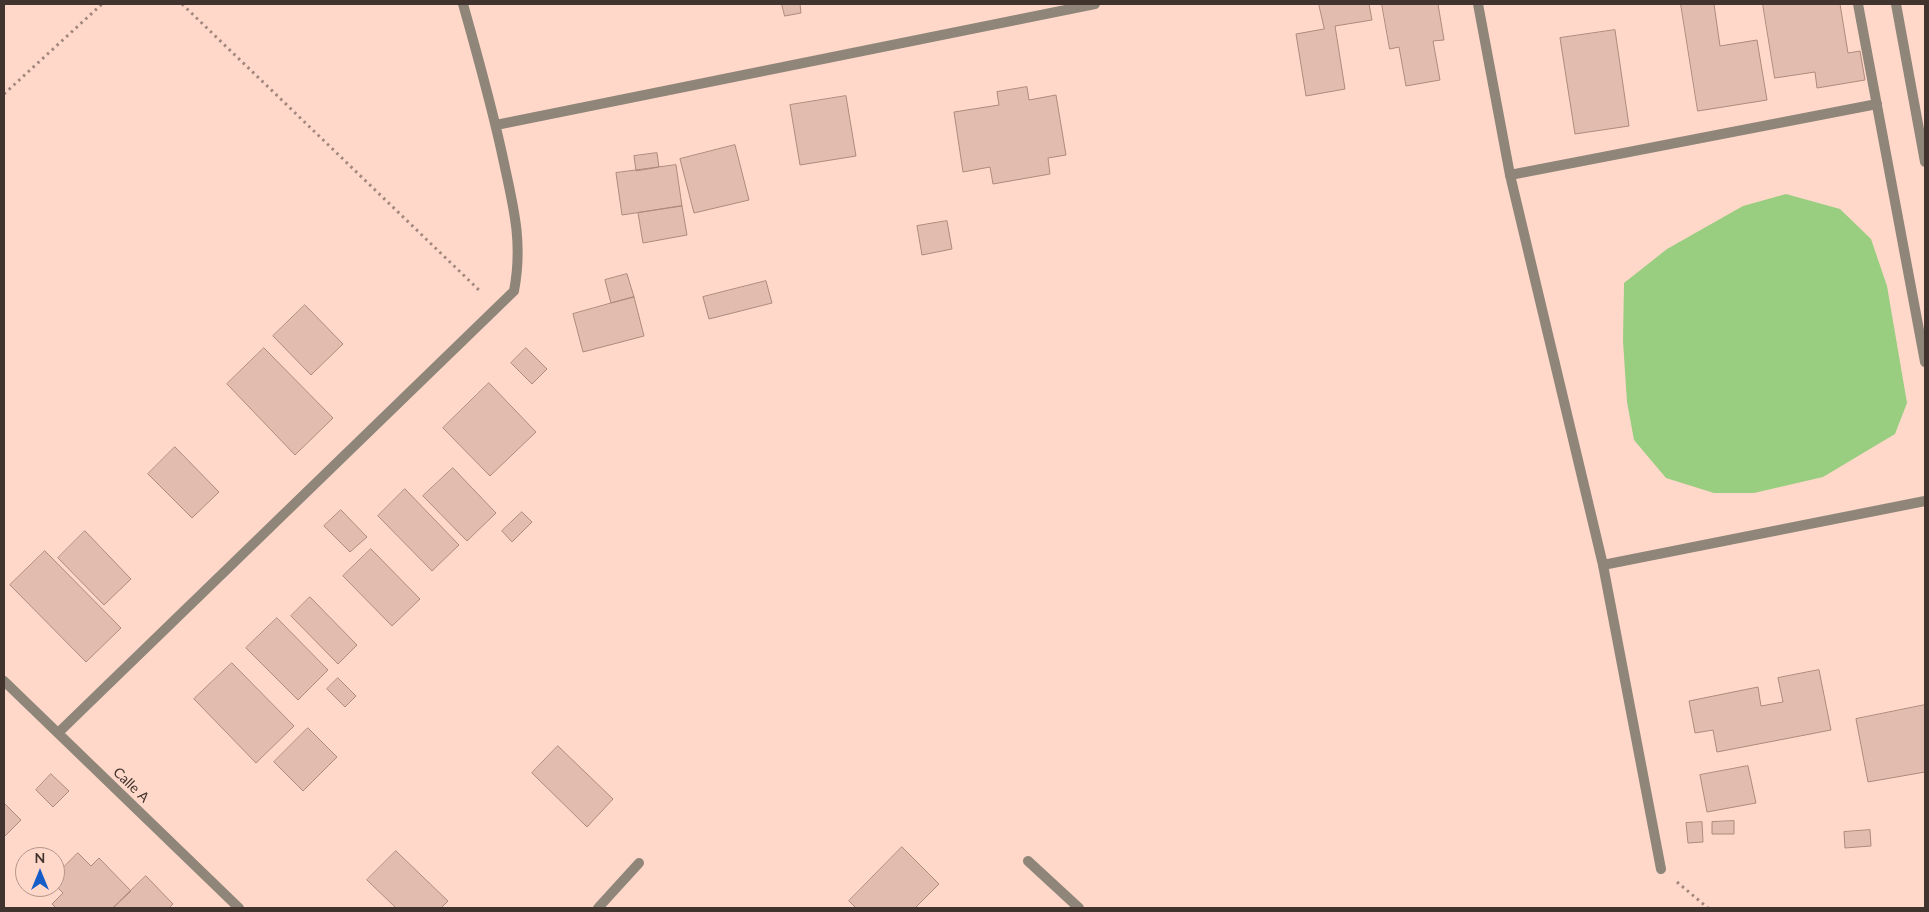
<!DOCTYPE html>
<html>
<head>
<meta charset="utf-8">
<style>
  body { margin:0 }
  #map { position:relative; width:1929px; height:912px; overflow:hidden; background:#ffd8ca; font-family:Lato,sans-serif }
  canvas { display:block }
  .frame { position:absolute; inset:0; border:5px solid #41332d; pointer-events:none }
  .north { position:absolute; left:15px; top:847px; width:50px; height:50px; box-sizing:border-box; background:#ffd8ca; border:1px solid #b3968b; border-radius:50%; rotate:0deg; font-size:14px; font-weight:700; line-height:20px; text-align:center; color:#41332d }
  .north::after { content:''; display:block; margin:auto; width:18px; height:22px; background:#145dc8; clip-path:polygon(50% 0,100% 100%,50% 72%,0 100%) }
</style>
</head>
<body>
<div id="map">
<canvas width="1929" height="912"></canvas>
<div class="frame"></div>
<div class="north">N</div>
</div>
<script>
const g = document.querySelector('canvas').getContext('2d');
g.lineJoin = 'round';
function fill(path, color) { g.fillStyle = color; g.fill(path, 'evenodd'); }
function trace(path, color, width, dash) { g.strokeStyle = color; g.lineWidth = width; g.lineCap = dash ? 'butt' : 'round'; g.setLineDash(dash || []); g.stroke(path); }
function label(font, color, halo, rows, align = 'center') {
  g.font = font + ' Lato,sans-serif'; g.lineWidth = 4; g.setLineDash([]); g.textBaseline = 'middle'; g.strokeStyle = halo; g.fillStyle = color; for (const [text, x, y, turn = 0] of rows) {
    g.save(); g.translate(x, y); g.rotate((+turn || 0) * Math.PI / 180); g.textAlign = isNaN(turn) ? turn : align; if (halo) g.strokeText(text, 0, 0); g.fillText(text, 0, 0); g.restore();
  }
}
const green = new Path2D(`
  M1786,194L1840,209L1871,239L1887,286L1907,403L1895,434L1823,477L1754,493H1714L1666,478L1634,440L1627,402L1623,341L1624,283L1667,249L1743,206Z`);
const building = new Path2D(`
  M782,4H800L801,13L785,16Z
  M1319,4H1369L1372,20L1335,26L1345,89L1306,96L1296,34L1324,29Z
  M1382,4H1438L1444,40L1433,41L1440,80L1406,86L1399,47L1390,49Z
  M1681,4H1714L1720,46L1757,40L1767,100L1698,111Z
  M1763,4H1840L1848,53L1860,51L1865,80L1817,88L1815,72L1775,78Z
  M1615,30L1629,126L1575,134L1560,38Z
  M1027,87L1029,100L1056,95L1066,155L1048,158L1050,174L993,184L990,167L963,172L954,112L999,105L997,92Z
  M846,96L856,156L800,165L790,105Z
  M735,145L749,200L694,213L680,159Z
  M657,153L659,167L636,171L634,156Z
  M676,165L682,206L622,215L616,173Z
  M682,206L687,235L643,243L638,213Z
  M947,221L952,249L922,255L917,226Z
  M627,274L634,297L611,303L605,280Z
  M766,281L772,303L709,319L703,297Z
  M634,297L644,336L583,352L573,314Z
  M305,305L343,344L311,375L273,336Z
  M264,348L333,418L295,455L227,384Z
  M526,348L547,369L532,384L511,363Z
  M489,383L536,432L490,476L443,428Z
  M175,447L219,492L192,518L148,474Z
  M453,468L496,513L467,541L423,496Z
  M405,489L459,545L432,571L378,516Z
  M341,510L367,537L350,552L324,526Z
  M522,512L532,522L512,542L502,531Z
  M85,531L131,579L104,605L58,558Z
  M371,549L420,599L392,626L343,576Z
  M45,551L121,628L86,662L10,585Z
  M310,597L357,645L338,664L291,616Z
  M277,618L328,670L298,700L246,648Z
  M232,663L294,726L256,763L194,699Z
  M1819,670L1831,730L1717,752L1713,730L1695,733L1689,701L1758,687L1761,706L1783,702L1778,678Z
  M338,678L356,696L345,707L327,689Z
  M1925,705V772L1868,782L1856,719Z
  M308,728L337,757L303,791L274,762Z
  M558,746L613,799L587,827L532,773Z
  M1748,766L1756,803L1707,812L1700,775Z
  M51,774L69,791L53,807L36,790Z
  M4,803L21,820L4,837Z
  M1734,821V834H1712V822Z
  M1702,822L1703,842L1688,843L1686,823Z
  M1870,830L1871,846L1845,848L1844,832Z
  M902,847L939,884L915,908H856L849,901Z
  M396,851L448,901L441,908H396L367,880Z
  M78,853L91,866L99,858L131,891L113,908H56L52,904L63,893L55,885V876Z
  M146,876L173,904L169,908H113Z`);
const path = new Path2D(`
  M182,4L480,291
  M4,94L102,4
  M1677,882L1708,908`);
const service = new Path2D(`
  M1510,175L1877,104
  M1603,565L1661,869
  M598,908L639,863`);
const minor = new Path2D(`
  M1478,4L1510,175L1603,565L1925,501
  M1858,4L1925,362
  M1896,4L1925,162
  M496,125L1095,4
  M4,681L239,908
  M58,733L514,291C523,244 514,209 504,163C493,110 478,57 463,4
  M1028,861L1079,908`);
const streetNames = [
  ["Calle A",131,785,44]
];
fill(green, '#99cd80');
fill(building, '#e2bdaf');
trace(building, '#ae8a7d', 1);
trace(path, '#a2877d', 3, [2.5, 4]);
trace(service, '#8f8679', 10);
trace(minor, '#8f8679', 10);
label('14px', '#41332d', '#ffd8ca', streetNames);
</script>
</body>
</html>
